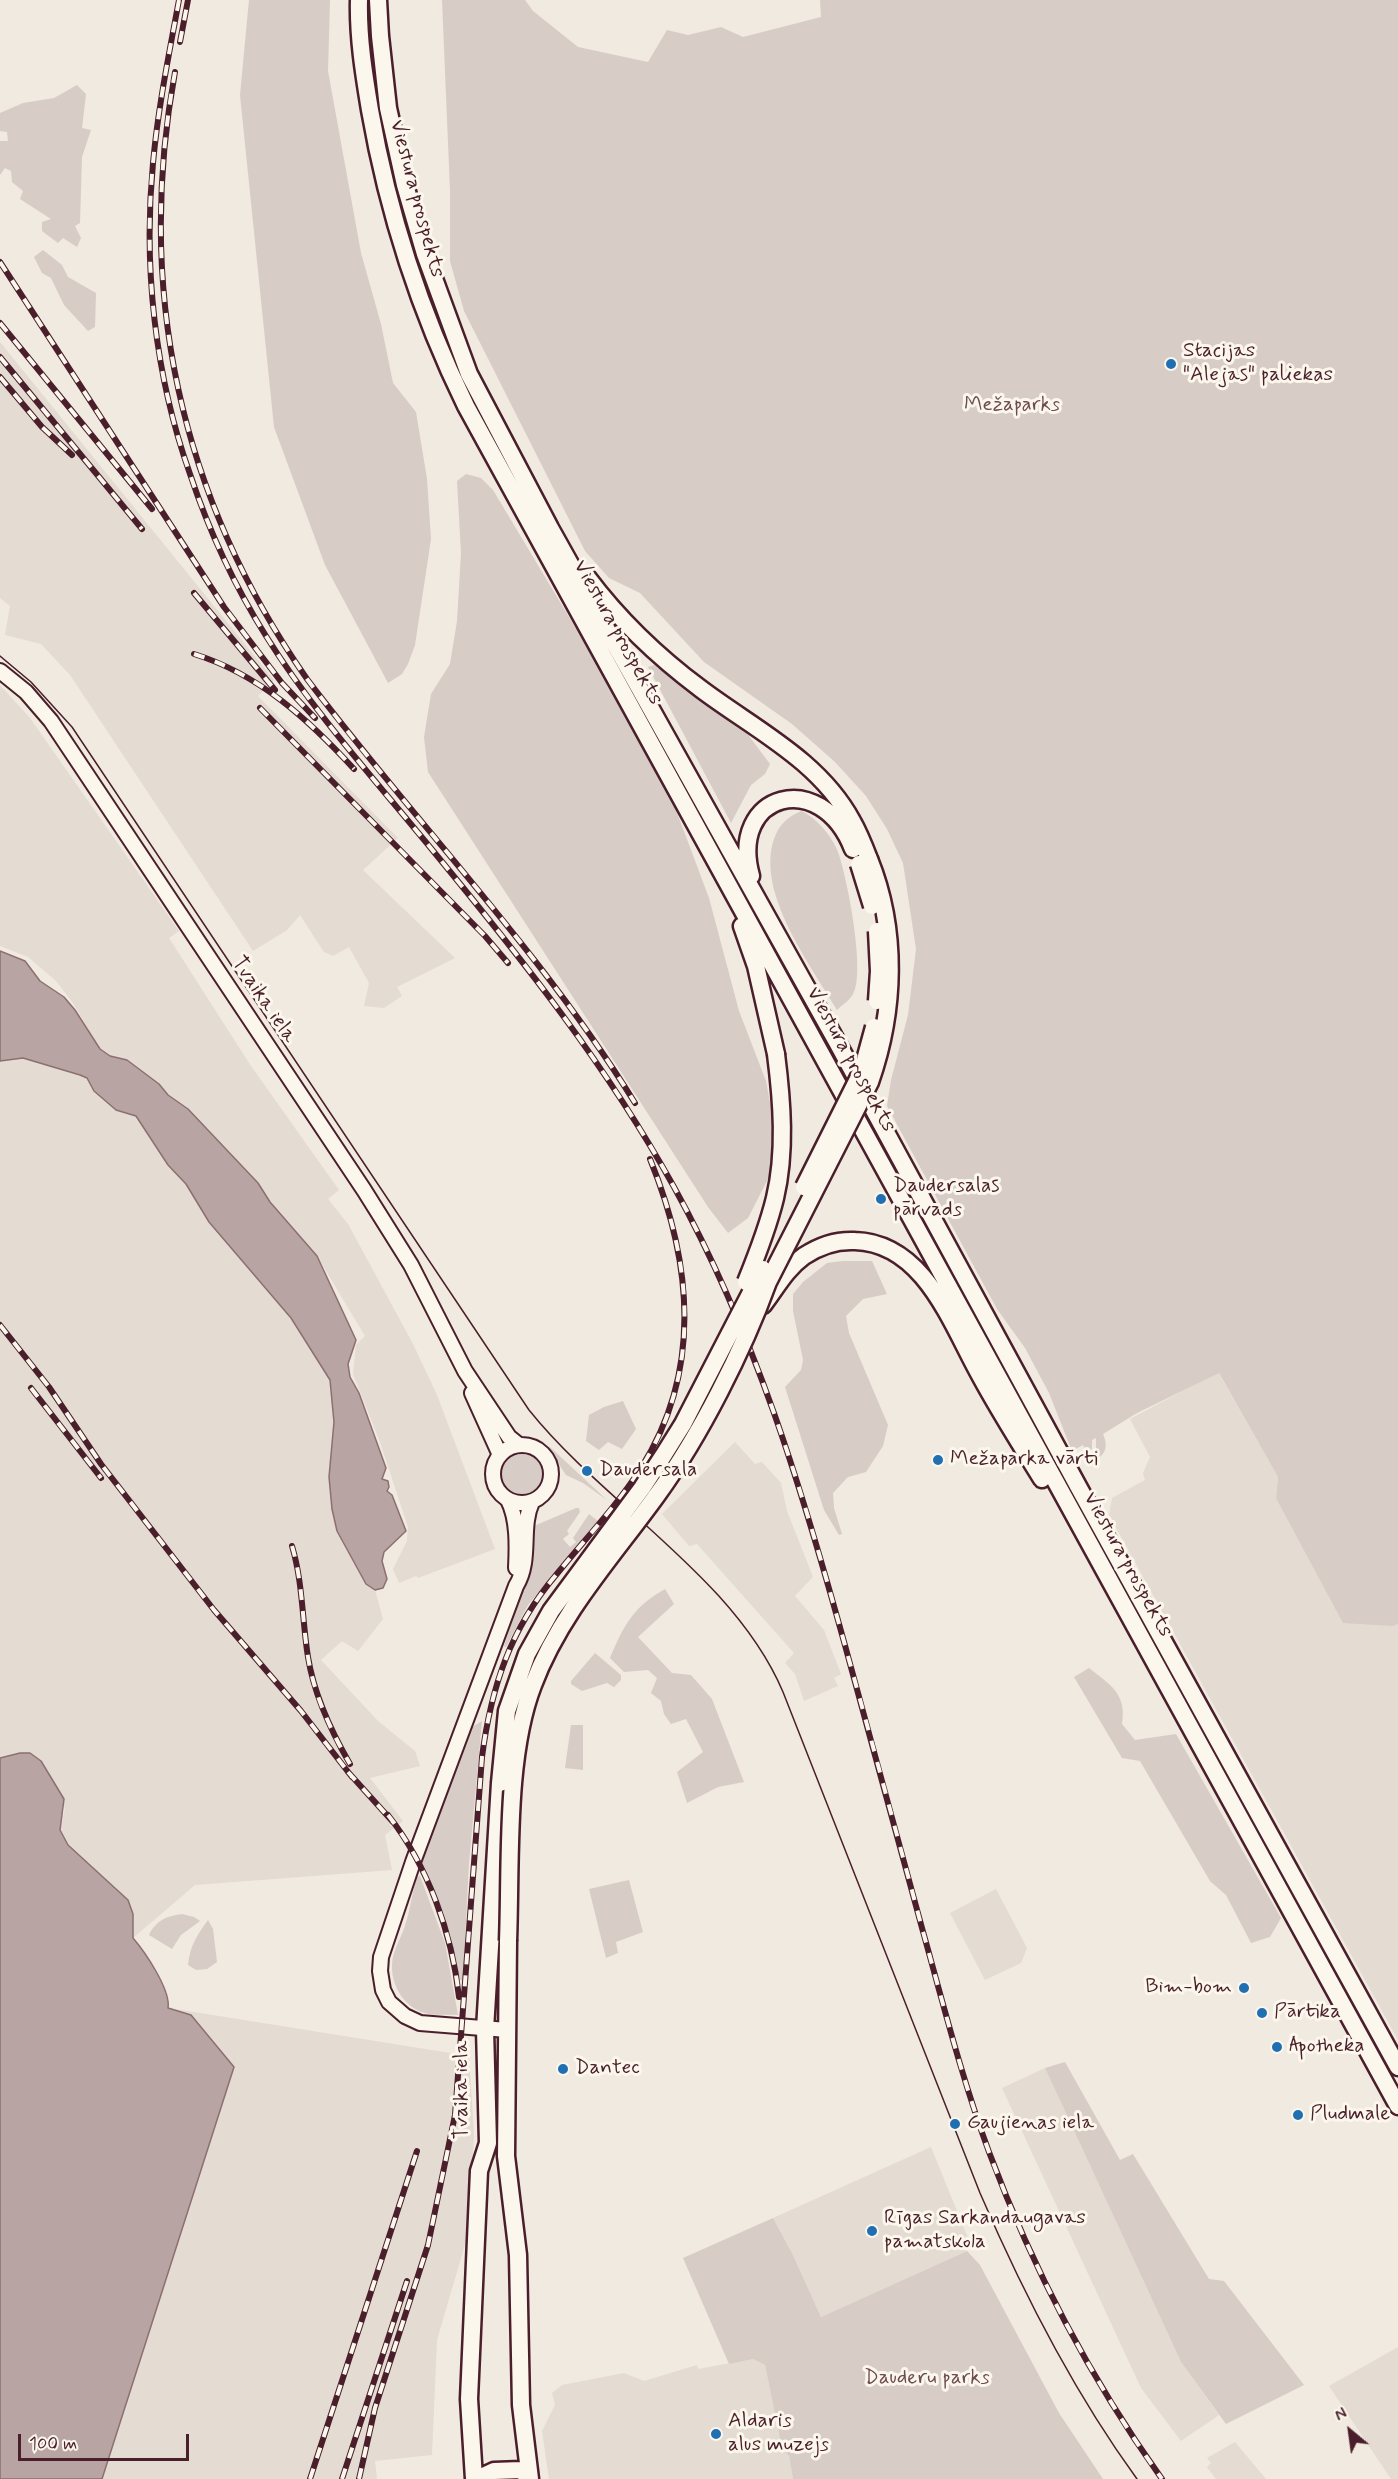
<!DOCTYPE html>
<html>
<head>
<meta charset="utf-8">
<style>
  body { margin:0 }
  #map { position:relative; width:1398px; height:2479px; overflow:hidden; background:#f0eae0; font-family:Mynerve,sans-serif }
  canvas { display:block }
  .north { position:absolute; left:1320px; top:2401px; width:60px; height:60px; -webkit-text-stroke:4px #fbf7ec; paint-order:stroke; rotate:331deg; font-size:16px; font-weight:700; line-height:24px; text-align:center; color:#4a1f2b }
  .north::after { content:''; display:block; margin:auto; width:21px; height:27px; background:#4a1f2b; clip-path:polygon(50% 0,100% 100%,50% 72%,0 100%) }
  .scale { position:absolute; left:18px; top:2434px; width:171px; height:27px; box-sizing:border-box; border:3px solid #4a1f2b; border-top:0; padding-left:8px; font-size:18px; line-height:21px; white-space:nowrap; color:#4a1f2b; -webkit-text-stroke:4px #fbf7ec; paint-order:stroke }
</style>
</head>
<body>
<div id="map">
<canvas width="1398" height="2479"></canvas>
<div class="north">N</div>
<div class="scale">100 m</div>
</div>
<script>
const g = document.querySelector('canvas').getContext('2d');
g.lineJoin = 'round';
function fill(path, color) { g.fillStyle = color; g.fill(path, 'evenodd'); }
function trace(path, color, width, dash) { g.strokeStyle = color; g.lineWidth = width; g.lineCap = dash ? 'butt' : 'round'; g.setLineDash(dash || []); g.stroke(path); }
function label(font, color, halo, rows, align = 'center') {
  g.font = font + ' Mynerve,sans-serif'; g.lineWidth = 6; g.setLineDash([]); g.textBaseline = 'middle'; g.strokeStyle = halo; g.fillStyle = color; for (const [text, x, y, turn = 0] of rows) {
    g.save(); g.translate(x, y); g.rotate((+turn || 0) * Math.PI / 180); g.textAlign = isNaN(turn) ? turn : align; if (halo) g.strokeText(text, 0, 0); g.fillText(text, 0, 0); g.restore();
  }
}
const built = new Path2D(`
  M0,342L274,680L258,696L398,838L363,870L455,958L397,987L402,996L384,1008L364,1006L369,983L349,947L333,956L324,952L300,915L287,930L253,951L70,675L41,644L5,635L10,606L0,598Z
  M0,685L30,718L179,931L169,938L251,1066L339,1190L328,1199L348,1224L413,1344L437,1395L495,1549L418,1578L416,1576L399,1583L393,1569L407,1541L408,1527L380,1442L353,1374L356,1345L365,1336L317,1256L270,1202L258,1183L188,1109L168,1095L159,1084L128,1060L110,1056L100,1049L73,1003L56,981L28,957L0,946Z
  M23,1058L80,1075L87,1078L94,1091L116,1110L136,1116L168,1165L186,1184L209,1222L291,1318L330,1380L334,1422L329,1477L337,1531L366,1584L375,1590L383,1619L358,1651L342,1641L321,1660L378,1721L415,1751L420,1766L370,1778L403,1821L385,1835L392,1870L195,1885L133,1938V1914L128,1900L68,1845L60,1830L65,1808L3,1758H0V1061L4,1059Z
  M1218,1372L1278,1477L1276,1498L1393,1626L1398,1624V2040L1109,1515L1112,1498L1145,1480L1143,1473L1150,1457L1130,1419Z
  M735,1442L755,1464L762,1462L781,1483L787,1511L813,1577L795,1596L824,1630L841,1674L834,1678L838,1686L804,1701L795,1674L785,1663L794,1653L697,1544L689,1546L662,1514Z
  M996,1889L1027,1948L1021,1963L985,1980L950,1913Z
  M169,2008L469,2056L474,2134L469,2231L437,2340L432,2455L375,2461L377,2479H102L234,2067L191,2015Z
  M1045,2068L1181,2362L1219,2415L1181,2441L1141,2388L1002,2088Z
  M931,2147L970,2243L967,2251L821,2317L792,2253L773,2218Z
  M1398,2347V2479H1391L1329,2386Z
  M753,2359L765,2365L782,2449L789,2456L793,2479H549L542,2431L555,2405L552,2393L562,2385L624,2373L644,2381L697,2365L698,2369Z
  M1235,2442L1266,2479H1216L1207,2467L1211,2463L1207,2458Z`);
const green = new Path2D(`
  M249,0H330L328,71L361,253L381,324L393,383L416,412L427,479L431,539L415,645L408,664L402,674L388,683L325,565L274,427L240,95Z
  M442,0H525L533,11L578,47L648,62L667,30L688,35L721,27L743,37L821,17L820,0H1398V1624L1393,1626L1343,1623L1276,1498L1278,1477L1219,1373L1137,1413L1103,1434C1109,1448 1105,1455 1092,1463L1089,1457L1096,1451V1438L1092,1440V1449L1087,1453L1083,1445L1072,1451L1049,1393L1025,1348L997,1309L887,1106L891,1080L908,1015L916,949L903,863L887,829L866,796L835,762L792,724L704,662L640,593L609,578L585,551L464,311L450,261V190Z
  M77,85L86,94L82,128L91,130L82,157L80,223L75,226L81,238L77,247L63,238L58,243L42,231V222L51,219L20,199L23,191L12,182L11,171L5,168L0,175V141H8L7,132L0,131V113L23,103L54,98Z
  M43,250L62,265L68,277L96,293L95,327L88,331L64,305L51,278L42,273L34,257Z
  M466,474L481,478L493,490L584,642L673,802L709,898L739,1011L766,1081L775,1129L770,1175L748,1218L728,1233L708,1207L428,772L424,737L431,694L450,664L457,621L461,553L457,481Z
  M654,665L683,687L740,724L770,764L765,774L751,785L731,823L648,667Z
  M802,811C817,819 832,836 838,852C847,877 866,973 853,994C850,1000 842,1005 837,1010C810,964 752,888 776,834C781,823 790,815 802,811Z
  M843,1261H872L887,1294L863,1299L846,1316L849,1333L888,1425L883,1446L866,1472L848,1477L833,1493L834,1508L842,1534L839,1535L824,1510L785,1387L801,1370L803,1360L793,1311V1294L803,1282L827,1263Z
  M623,1401L636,1429L622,1449L608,1442L599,1450L586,1441L589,1415L604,1407Z
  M550,1447L607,1500L583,1483L566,1475L549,1449Z
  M501 1475a21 21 0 1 1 42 0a21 21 0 1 1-42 0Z
  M576,1508H579L580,1512L567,1531L569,1534L563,1539L570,1547L576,1542L573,1538L589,1514L598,1521L528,1605L506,1647L504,1646L527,1577L534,1526Z
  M665,1589L674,1604L638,1637L672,1673L691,1675L712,1699L744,1782L718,1787L687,1803L677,1772L703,1752L686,1719L671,1724L664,1714L661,1701L651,1693L657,1678L648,1670L624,1672L610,1658C624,1625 633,1607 665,1589Z
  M595,1653L621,1675V1680L614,1687L607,1683L582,1691L571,1684V1681Z
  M1089,1668C1110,1685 1127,1693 1122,1724L1135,1740L1176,1734L1281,1918L1270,1937L1251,1943L1226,1895L1210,1881L1140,1761L1122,1758L1074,1677Z
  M482,1721L469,1863L463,1980H459L450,1934L421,1862L472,1727Z
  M571,1725H583V1770L565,1768Z
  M420,1876L445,1943L458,2015C447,2014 435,2016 425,2013C402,2007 388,1980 393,1957C396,1945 403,1934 406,1922C411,1907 412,1892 417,1877Z
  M629,1880L643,1932L616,1942L618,1953L606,1958L589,1889Z
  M182,1914L194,1917L200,1921L181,1935L172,1949L149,1935C156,1920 167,1916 182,1914Z
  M208,1920L213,1929L217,1962L207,1969L196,1970L188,1965C190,1946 197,1935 208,1920Z
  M1065,2062L1120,2160L1133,2154L1209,2279L1224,2281L1304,2385L1226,2424L1181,2362L1045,2068Z
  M773,2218L792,2253L821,2317L967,2251L980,2265L1059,2413L1103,2479H793L789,2456L782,2449L765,2365L753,2359L729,2364L683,2258Z`);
const water = new Path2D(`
  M0,951L25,961L40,981L64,997L75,1010L100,1049L110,1056L127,1060L159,1084L168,1095L188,1109L258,1183L270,1202L317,1256L356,1340L348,1364L350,1377L359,1393L386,1468L382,1479L388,1481L389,1487L387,1491L392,1495L406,1531L384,1552L382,1561L387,1579L383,1588L375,1590L366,1584L337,1531L332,1509L329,1477L334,1422L330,1380L291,1318L209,1222L186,1184L168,1165L136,1116L116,1110L94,1091L87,1078L80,1075L23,1058L0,1061Z
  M20,1753H30L41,1761L64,1799L60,1830L68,1845L128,1900L133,1914V1938C145,1952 171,1990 168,2008L191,2015L234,2067L102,2479H0V1758Z`);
const minor = new Path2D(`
  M0,671L26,692L51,721L364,1190L411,1265L465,1371L509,1437L519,1445
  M472,1393L500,1455
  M493 1474a29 29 0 1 1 58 0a29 29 0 1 1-58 0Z
  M508,1500C518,1519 517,1547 516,1568
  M507,2030L420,2023L405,2016L389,2002L383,1990L380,1971L381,1957L413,1862L516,1586C532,1560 520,1528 532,1502`);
const major = new Path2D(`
  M359,0C358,37 364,74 370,110C388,213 420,312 466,406L1398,2106
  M378,0L380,36L388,108L405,185L425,254L469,374L550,528L837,1042L1079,1488L1398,2067
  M587,577C620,621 658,657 701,689C754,729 819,760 852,821C859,833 864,846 869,859
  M751,876C728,793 821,767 853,849
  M742,926L756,966L776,1054
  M763,1305C776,1288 786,1269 804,1256C819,1246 837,1240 855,1241C925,1243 952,1326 981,1377C1000,1412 1021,1445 1042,1479
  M508,1941L506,2156L518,2255L521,2405L530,2479
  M474,2479L469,2399L479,2171L488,2143L485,2029L500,1783
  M477,2479L494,2471L521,2470L530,2479`);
const tram = new Path2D(`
  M0,656L31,682L72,727L529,1410C606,1506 734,1577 783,1692L980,2193C1023,2293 1073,2391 1137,2479`);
const rail = new Path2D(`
  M179,0C169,54 158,108 153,163C143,267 155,376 190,474C209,531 234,585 266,636C314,713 377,782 434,852C522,959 607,1066 674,1187C756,1336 801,1486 846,1649C872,1742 897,1835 922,1928C943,2003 962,2079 989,2152C1032,2267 1090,2378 1162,2479
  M180,42L188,0
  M175,72C135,291 180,497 307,679C415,822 541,951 635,1103
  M0,262L224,607L282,683L315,718
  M0,323L152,509
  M0,357L142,529
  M0,377L42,427L72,455
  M194,593L275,690
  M194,654C259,674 309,720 354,769
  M260,708L485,936L508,963
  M0,1325L49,1387L101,1464L214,1610L301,1711L352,1777
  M31,1388L101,1478
  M292,1546C303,1583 302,1620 308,1657C314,1695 331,1731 350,1764
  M348,1772L393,1822
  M388,1815C428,1866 452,1933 459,1997
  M310,2479L417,2151
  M342,2479L407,2281
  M359,2479L375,2408L428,2245L455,2115L482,1757C491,1688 510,1629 556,1575C585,1539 616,1507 641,1468C703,1370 692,1262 650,1159`);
const majorBridge = new Path2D(`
  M859,864L872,906
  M877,931L879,971L877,1001
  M804,1187L862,1071L874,1027
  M746,1282C757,1255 768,1227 775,1198C786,1152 782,1101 776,1054
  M500,1783L507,1711L527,1654L551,1611L642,1488L663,1456L683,1424L763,1269
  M508,1941C511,1863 505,1757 533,1685C560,1613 613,1556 657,1495C700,1436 743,1351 768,1282L870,1082C895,1011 898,930 869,859`);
const markers = [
  [1171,364,6,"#1f6fb2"],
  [881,1199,6,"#1f6fb2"],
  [938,1460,6,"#1f6fb2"],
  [587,1471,6,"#1f6fb2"],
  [1244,1988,6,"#1f6fb2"],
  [1262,2013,6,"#1f6fb2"],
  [1277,2047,6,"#1f6fb2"],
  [563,2069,6,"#1f6fb2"],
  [1298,2115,6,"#1f6fb2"],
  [955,2124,6,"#1f6fb2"],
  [872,2231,6,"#1f6fb2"],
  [716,2434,6,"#1f6fb2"]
];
const streetNames = [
  ["Viestura prospekts",416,199,75],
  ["Viestura prospekts",617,633,61],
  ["Tvaika iela",263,1000,56],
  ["Viestura prospekts",850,1060,61],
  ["Viestura prospekts",1127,1565,61],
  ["Tvaika iela",463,2090,-90]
];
const poiNames = [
  ["Stacijas",1183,352],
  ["\"Alejas\" paliekas",1183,376],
  ["Daudersalas",893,1187],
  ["pārvads",893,1211],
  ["Mežaparka vārti",950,1460],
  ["Daudersala",599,1471],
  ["Bim-bom",1232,1988,"right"],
  ["Pārtika",1274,2013],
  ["Apotheka",1289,2047],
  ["Dantec",575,2069],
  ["Pludmale",1310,2115],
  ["Gaujienas iela",967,2124],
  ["Rīgas Sarkandaugavas",884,2219],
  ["pamatskola",884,2243],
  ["Aldaris",728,2422],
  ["alus muzejs",728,2446]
];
const parkNames = [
  ["Mežaparks",1012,406],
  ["Dauderu parks",927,2379]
];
fill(built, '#e4dbd2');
fill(green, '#d8ccc6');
fill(water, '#b8a4a2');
trace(water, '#8c6f72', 1.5);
trace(minor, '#4a1f2b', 18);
trace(major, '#4a1f2b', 21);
trace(minor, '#fbf7ec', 14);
trace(major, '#fbf7ec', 16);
trace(tram, '#4a1f2b', 1.5);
trace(rail, '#4a1f2b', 6);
trace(rail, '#fbf7ec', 4, [11]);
trace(majorBridge, '#4a1f2b', 21, []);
trace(majorBridge, '#fbf7ec', 16);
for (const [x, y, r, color] of markers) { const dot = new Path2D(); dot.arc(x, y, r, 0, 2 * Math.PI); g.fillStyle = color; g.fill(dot); trace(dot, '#fbf7ec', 2); }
label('21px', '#4a1f2b', '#fbf7ec', streetNames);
label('21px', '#4a1f2b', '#fbf7ec', poiNames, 'left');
label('21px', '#6e4a52', '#fbf7ec', parkNames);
</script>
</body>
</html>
